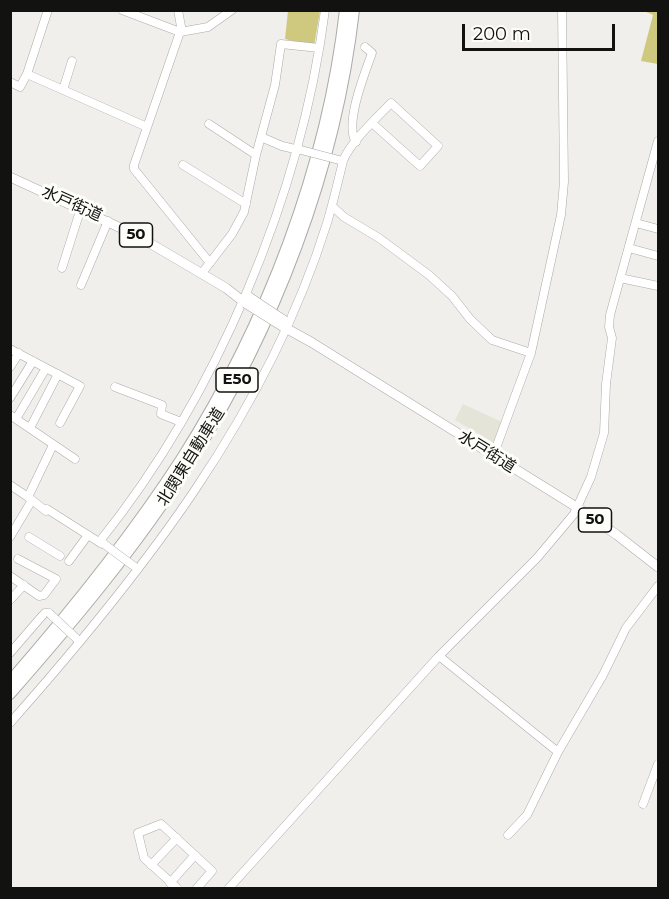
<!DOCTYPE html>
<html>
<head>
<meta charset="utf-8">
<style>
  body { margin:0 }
  #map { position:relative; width:669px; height:899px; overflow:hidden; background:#f0efec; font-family:Montserrat,sans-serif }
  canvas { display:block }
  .frame { position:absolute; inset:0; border:12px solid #121211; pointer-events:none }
  .scale { position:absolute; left:462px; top:24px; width:153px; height:27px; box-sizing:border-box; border:3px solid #121211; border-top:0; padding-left:8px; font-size:18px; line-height:21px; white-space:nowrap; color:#121211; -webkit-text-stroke:4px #fdfdf9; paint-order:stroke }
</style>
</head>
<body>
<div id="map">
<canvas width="669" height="899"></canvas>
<div class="frame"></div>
<div class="scale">200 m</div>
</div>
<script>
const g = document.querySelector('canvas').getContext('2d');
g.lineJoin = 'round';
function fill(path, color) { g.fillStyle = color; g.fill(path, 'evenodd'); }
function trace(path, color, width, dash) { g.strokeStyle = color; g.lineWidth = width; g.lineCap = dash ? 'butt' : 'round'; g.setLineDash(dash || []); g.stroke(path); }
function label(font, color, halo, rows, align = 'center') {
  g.font = font + ' Montserrat,"Noto Sans JP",sans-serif'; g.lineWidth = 6; g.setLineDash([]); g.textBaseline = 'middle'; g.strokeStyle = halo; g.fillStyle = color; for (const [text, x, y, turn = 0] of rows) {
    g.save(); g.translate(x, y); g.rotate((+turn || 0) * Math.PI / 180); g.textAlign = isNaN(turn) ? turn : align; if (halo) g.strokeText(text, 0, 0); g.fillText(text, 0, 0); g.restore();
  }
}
const built = new Path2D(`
  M463,404L502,422L494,443L455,420Z`);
const green = new Path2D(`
  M288,11H320L314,46L285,39Z
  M644,11H658V64L641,61L653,15Z`);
const minor = new Path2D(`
  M122,10L180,32L208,27L232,10
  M178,10L182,32
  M180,32L134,165V169L210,263
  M27,74L147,127
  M10,82L20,87L27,74L48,10
  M63,90L72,61
  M209,124L256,155
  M261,137L282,146L299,150
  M356,142C344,124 365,73 372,53L365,47
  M183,165L246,204
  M332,206L344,217L379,238L429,275L452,296L470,319L492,340L531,353
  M636,223L658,229
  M629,248L658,256
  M62,268L81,208
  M202,273L232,234L244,212L256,155L275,85L281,44L319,48
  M620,278L658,286
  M81,285L108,221
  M10,349L80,386L60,423
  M10,367L19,353
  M115,387L162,405L161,414L181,422
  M10,398L33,361
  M10,415L75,459
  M16,419L46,368
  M30,428L58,374
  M493,456L531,353L561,215L564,182L562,10
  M10,485L28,497
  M47,509L102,544
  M46,511L28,497L53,445
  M10,537L32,500
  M29,537L60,556
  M100,541C217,395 301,196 325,10
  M69,561L88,535
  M10,576L39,596L44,595L56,579L18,559
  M10,600L24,585
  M10,653L42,616L45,613H49
  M439,656L558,752
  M10,723C142,574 267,415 327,223C333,203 338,182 343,161C350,142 377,118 391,103L438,146L420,166L372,123
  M643,804L658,764
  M508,835L527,815L558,752L603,675L626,628L658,586
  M151,865L177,838
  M170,883L195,855
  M177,888L144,858L138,833L161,824L212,871L197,888
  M229,888L439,656L537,558L574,514L591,477L604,433L606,384L612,338L609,327L610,315L658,141`);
const major = new Path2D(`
  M10,177L136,235L226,288L245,303
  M282,326L311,342L578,508L617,535L658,567`);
const highway = new Path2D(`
  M10,681C72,610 131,537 182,458C266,325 327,168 345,10
  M10,694C74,621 137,546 189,464C274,329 336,170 354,10`);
const minorBridge = new Path2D(`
  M301,150L339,160
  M104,544L135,567
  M49,613L77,639`);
const majorBridge = new Path2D(`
  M249,297L285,321
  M245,303L282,326`);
const shields = [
  [136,235,33],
  [237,380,42],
  [595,520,33]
];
const shieldNames = [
  ["50",136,235],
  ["E50",237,380],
  ["50",595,520]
];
const streetNames = [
  ["水戸街道",72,204,24],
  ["水戸街道",487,452,32],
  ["北関東自動車道",191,457,-58]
];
fill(built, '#e5e4d9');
fill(green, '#cfc87f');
trace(minor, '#ababa8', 9);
trace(major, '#ababa8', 10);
trace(highway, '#ababa8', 12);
trace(minor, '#fff', 8);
trace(major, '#fff', 9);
trace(highway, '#fff', 10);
trace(minorBridge, '#ababa8', 9, []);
trace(majorBridge, '#ababa8', 10, []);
trace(minorBridge, '#fff', 8);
trace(majorBridge, '#fff', 9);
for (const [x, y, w] of shields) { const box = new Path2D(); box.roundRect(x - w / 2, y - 12, w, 24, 4.5); g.fillStyle = '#fdfdf9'; g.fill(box); trace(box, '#121211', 1.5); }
label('bold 15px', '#121211', null, shieldNames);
label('16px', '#121211', '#fdfdf9', streetNames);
</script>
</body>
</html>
